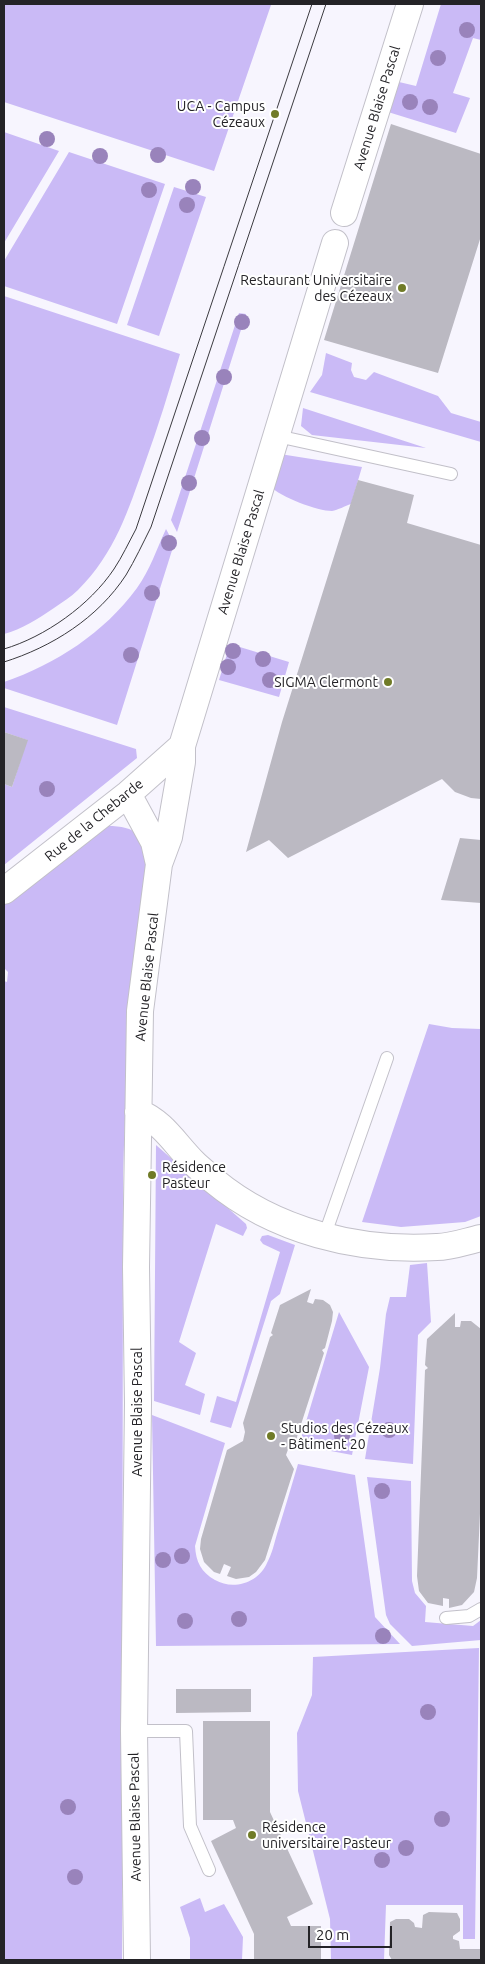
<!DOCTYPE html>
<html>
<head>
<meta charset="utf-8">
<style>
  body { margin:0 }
  #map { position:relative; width:485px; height:1964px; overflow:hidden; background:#f7f5fe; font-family:Ubuntu,sans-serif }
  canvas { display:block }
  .frame { position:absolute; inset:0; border:5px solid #242327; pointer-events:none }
  .scale { position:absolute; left:308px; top:1926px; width:84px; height:22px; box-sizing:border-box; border:2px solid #242327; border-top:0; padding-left:6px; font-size:15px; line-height:18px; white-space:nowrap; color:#242327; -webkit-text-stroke:4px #fff; paint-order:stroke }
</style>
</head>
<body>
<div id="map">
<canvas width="485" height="1964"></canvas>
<div class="frame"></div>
<div class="scale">20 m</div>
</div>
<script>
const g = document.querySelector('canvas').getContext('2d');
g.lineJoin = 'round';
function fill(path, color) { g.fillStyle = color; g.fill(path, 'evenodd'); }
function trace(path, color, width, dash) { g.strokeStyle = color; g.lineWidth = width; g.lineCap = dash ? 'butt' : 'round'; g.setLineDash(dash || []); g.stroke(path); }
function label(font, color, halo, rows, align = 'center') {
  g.font = font + ' Ubuntu,sans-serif'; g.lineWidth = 4; g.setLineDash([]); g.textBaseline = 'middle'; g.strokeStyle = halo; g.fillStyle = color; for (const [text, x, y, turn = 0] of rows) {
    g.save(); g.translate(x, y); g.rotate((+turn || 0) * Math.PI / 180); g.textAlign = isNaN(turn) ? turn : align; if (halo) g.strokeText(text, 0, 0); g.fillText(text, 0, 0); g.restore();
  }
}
const green = new Path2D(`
  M4,4L271,5L214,171L4,102Z
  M441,4H481V40L473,38L453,93L470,98L456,133L388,112L399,82L416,86Z
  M4,132L59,151L4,243Z
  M69,152L165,184L117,324L4,286V261Z
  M174,187L206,197L159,336L127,325Z
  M4,296L180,354C169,391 158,427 145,463C128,511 115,553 78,590C71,597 62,602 54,608C38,619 22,629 4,634Z
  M239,313L246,314L177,532L171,520Z
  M326,353L352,363L351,370L354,377L366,380L374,372L438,396L451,413L481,422V442L310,392L322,375Z
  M303,408L426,448L312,435L301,426Z
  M280,454L362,467L351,504C345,506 338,510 332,511C318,511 280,497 270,486Z
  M166,529L174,544L117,725L4,688V682C56,664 104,633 137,588C150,570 157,548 166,529Z
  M230,644L289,662L279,697L219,680Z
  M4,707L136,749L137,758L4,865V784L12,787L27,740L4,732Z
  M107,826C137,826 145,835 146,865L129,1009L123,1173L122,1960H4V981L7,982L8,972L4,968V903Z
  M429,1024L452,1028L481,1029V1216L465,1222L401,1227L362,1222Z
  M156,1145L246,1224L247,1228L243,1236L216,1224L179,1342L196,1353L185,1385L205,1394L200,1415L154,1401Z
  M268,1235L295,1245L280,1294L271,1301L231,1428L210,1422L217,1396L236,1402L280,1252L263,1244L260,1240L262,1236Z
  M427,1263L431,1322L418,1335L413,1464L365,1459L380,1368L386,1314L390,1297H406L410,1265Z
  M339,1312L369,1367L352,1455L299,1445Z
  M152,1415L225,1443L195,1546C196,1562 201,1572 215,1580C234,1591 259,1582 267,1563C272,1554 274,1544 277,1534C284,1511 291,1488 298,1464L355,1475L375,1617L400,1644L156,1646Z
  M367,1477L411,1481L412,1581L415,1593L426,1606L425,1622L473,1626L481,1620V1640L412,1646L390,1624L386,1615Z
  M479,1648L475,1939H463V1905H386L384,1960H331L330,1919L298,1791L297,1733L312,1695L313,1657Z
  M200,1898L205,1912L224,1904L243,1937L242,1960H190V1938L180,1907Z`);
const building = new Path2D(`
  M391,124L481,154V236L438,373L324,340Z
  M358,480L414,495L407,523L481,545V799L471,798L455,792L442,779L288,858L269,840L246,852L282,722Z
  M4,732L28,740L12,787L4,784Z
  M460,838L481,840V903L441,900Z
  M311,1289L307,1302L313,1304L315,1299L323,1300L330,1305L333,1312L332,1321L325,1348L322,1350L324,1353L296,1440L290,1444L286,1455L294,1469L265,1560L256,1572L249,1577L236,1579L227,1576L231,1567L224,1564L220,1574L214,1572L204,1562L200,1549L201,1539L227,1450L243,1441L245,1432L243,1423L270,1337L273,1335L271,1333L280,1305Z
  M455,1313V1327H460L461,1321H471L481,1329V1492L477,1578L474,1592L462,1605L449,1608V1599L443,1598V1606L428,1603L419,1591L417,1576L425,1370L428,1368L425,1365L427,1339Z
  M176,1689H251V1712L176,1713Z
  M203,1721H270V1812L313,1904L287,1917L291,1926H321V1960H254V1934L211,1841L236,1828L233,1820H203Z
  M429,1912L457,1913L460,1919V1931L453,1936V1939L459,1941L460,1949H481V1960H392L389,1955L390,1922L396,1919H409L414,1923L415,1927L422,1928L423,1915Z`);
const lane = new Path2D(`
  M277,436L451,474
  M324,1237L387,1058
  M446,1618L469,1616L481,1609
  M134,1731H186L190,1826L209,1870`);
const street = new Path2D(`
  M344,213L410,4
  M128,794L154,842L159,864
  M4,891L128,794L182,746
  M138,1112C163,1122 175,1144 194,1163C200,1169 207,1174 213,1180C274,1231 358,1252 437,1247C451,1247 467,1241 481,1238
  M137,1960L134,1731L138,1403L136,1267L140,1011L159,864L169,837L182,762V746L335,243`);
const tram = new Path2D(`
  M4,649C45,637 90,605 114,569C122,557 129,542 136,529L312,4
  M4,662C52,647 98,618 126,575C135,560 143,543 151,527L326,4`);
const trees = [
  [467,30],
  [438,58],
  [410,102],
  [430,107],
  [47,139],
  [158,155],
  [100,156],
  [193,187],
  [149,190],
  [187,205],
  [242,322],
  [224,377],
  [202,438],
  [189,483],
  [169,543],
  [152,593],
  [233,651],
  [131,655],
  [263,659],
  [228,667],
  [270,680],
  [47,789],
  [389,1430],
  [342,1436],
  [382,1491],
  [182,1556],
  [163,1560],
  [239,1619],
  [185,1621],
  [383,1636],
  [428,1712],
  [68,1807],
  [442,1819],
  [406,1848],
  [382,1860],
  [75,1877]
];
const markers = [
  [275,114,5,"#707b27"],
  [402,288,5,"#707b27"],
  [388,682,5,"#707b27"],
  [152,1175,5,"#707b27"],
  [271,1436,5,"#707b27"],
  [252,1835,5,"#707b27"]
];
const poiNames = [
  ["UCA - Campus",265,106],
  ["Cézeaux",265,122],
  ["Restaurant Universitaire",392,280],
  ["des Cézeaux",392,296],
  ["SIGMA Clermont",378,682],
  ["Résidence",162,1167,"left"],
  ["Pasteur",162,1183,"left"],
  ["Studios des Cézeaux",281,1428,"left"],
  ["- Bâtiment 20",281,1444,"left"],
  ["Résidence",262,1827,"left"],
  ["universitaire Pasteur",262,1843,"left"]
];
const streetNames = [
  ["Avenue Blaise Pascal",377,108,-73],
  ["Avenue Blaise Pascal",241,552,-73],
  ["Rue de la Chebarde",94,820,-39],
  ["Avenue Blaise Pascal",147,977,-84],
  ["Avenue Blaise Pascal",137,1412,-90],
  ["Avenue Blaise Pascal",135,1817,-91]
];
fill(green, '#cabaf6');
fill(building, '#bbb9c2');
trace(lane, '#c2c0c9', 14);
trace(street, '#c2c0c9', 28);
trace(lane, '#fff', 12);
trace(street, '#fff', 26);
trace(tram, '#3b3a3f', 1);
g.fillStyle = '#9983bb';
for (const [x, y] of trees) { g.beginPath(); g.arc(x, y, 8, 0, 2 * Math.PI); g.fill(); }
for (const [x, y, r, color] of markers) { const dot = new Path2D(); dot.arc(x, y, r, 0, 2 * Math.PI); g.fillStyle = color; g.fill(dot); trace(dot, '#fff', 2); }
label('14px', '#242327', '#fff', poiNames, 'right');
label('14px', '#242327', '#fff', streetNames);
</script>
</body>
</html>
